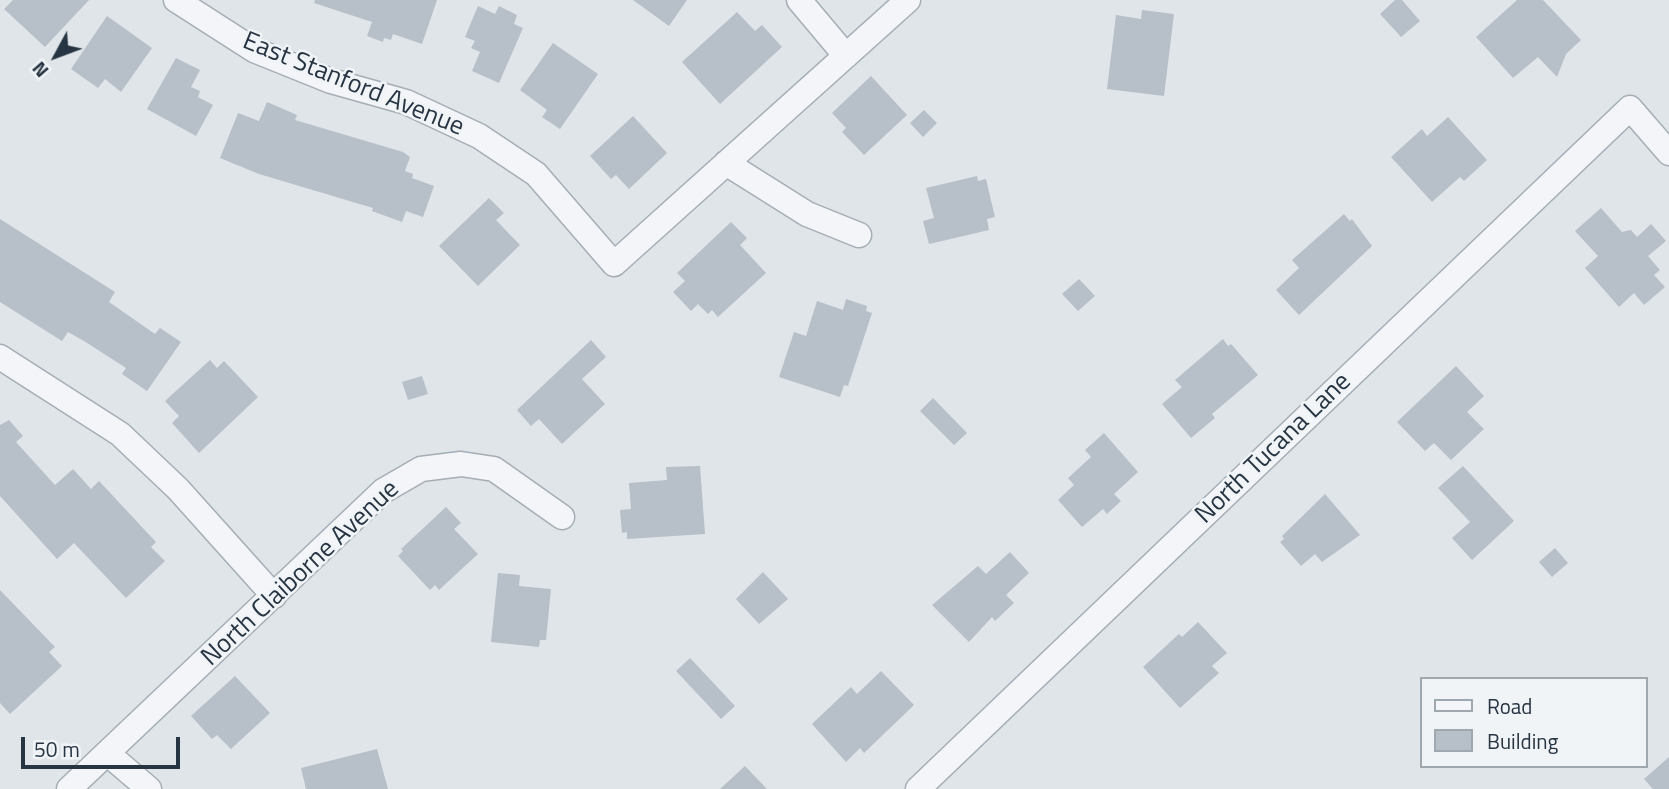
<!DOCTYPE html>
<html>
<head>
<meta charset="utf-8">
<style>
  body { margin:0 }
  #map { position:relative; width:1669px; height:789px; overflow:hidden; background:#e0e5ea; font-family:"Titillium Web",sans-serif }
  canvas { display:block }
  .legend { position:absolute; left:1420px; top:677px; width:228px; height:91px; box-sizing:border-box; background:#f0f4f7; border:2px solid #a0a8af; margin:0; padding:9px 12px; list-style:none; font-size:21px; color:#273543 }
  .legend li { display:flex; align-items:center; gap:14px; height:35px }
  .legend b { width:35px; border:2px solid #a0a8af }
  .north { position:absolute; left:21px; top:21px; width:70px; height:70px; -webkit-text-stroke:5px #f0f4f7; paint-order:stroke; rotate:229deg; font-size:19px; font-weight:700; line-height:28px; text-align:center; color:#273543 }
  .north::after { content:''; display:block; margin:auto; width:24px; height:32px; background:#273543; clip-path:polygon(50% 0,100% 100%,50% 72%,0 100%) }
  .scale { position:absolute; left:21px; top:737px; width:159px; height:32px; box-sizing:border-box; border:4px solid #273543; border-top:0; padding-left:9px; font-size:21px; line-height:24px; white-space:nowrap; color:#273543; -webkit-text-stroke:5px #f0f4f7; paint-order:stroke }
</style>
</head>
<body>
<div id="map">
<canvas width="1669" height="789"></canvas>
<ul class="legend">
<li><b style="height:9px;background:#f3f5f8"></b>Road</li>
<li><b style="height:19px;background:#b7bfc8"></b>Building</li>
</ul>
<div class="north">N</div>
<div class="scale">50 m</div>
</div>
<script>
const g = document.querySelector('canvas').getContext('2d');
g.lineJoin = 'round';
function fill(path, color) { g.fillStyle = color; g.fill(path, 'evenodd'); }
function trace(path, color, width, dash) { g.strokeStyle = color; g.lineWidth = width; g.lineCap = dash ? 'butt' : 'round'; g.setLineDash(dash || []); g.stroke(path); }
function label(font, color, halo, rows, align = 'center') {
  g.font = font + ' "Titillium Web",sans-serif'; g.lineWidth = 5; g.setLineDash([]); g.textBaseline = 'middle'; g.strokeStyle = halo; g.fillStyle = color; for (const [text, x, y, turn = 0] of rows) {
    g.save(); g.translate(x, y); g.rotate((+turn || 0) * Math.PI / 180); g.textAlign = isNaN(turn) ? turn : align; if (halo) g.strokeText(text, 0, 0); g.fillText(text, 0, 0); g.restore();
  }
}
const building = new Path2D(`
  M13,0H89L45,47L4,9Z
  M315,0H437L422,44L393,34L391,40L384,38L383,42L367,36L372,22L314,3Z
  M633,0H687L669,26Z
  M1395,0H1402L1420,21L1401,37L1380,14Z
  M1517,0H1543L1581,40L1566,54L1557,77L1538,57L1513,78L1476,37Z
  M478,6L495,14L499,6L517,15L514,24L523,28L499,83L472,71L480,52L471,48L475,41L465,37Z
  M1142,10L1174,14L1164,96L1107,89L1116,15L1141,19Z
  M737,12L755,31L762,25L782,47L720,104L682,62Z
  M107,16L152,48L121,92L105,79L98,88L71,69Z
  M553,43L598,74L560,129L542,117L547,110L520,90Z
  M176,58L200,70L191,87L200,91L198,97L213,105L196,136L147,109Z
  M871,76L907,115L864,155L842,132L846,128L832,113Z
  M267,102L297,115L295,120L403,152L410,157L405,171L413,174L412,178L434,186L423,217L406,211L402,222L372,211L373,208L259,174L220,158L238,113L259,121Z
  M924,110L937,123L923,137L910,123Z
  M633,116L667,153L629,189L616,175L611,179L590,156Z
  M1448,117L1487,160L1464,181L1460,177L1432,202L1391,157L1422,129L1427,136Z
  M977,176L978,181L986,179L995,217L987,219L989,230L929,244L923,221L934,218L926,188Z
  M489,198L504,213L496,220L520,245L478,286L439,246Z
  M1601,208L1622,232L1631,230L1637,237L1651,224L1666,241L1648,256L1660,270L1654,275L1665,287L1644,305L1634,293L1619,307L1585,268L1598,256L1575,231Z
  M1344,214L1350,221L1352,219L1372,246L1299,315L1276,290L1299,268L1292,260Z
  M0,219L115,292L109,302L155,334L160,328L181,342L147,391L122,374L126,368L84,341L68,332L62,341L0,302Z
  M731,222L747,238L740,245L766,273L718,317L712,310L708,314L698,304L691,311L673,292L685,281L677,273Z
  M1079,279L1095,296L1078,311L1062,294Z
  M846,299L867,306L866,311L872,313L848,386L844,385L840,397L779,377L794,332L806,336L817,301L843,310Z
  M1223,339L1228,346L1231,344L1258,375L1212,414L1215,418L1191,438L1162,404L1182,387L1175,380Z
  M591,340L606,357L582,379L605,404L562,444L539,419L531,426L517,410Z
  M210,360L217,368L224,361L258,397L199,453L172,423L179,416L165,401Z
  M1456,366L1484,396L1467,412L1484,429L1451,460L1434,443L1425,451L1397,422Z
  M422,376L428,394L408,400L402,382Z
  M933,398L967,433L954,445L920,411Z
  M9,420L23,436L16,442L55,485L73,469L91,489L99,481L156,542L151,547L165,561L126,598L74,543L57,559L0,496V425Z
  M1104,433L1138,472L1114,494L1121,501L1107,514L1103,509L1082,527L1058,500L1074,485L1068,478L1091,457L1085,450Z
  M700,466L705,534L627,539V532L622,533L620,510L631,509L629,483L667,480L666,467Z
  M1463,466L1514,521L1472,560L1452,538L1470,522L1438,488Z
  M1325,494L1360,535L1322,562L1315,554L1301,566L1280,542L1284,539L1282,536Z
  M446,507L461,523L454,529L478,554L439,590L435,585L430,590L398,556L403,551L401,549Z
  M1555,548L1568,563L1552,577L1539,562Z
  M1010,552L1029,573L1006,595L1014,603L995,621L992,617L969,642L932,605L978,566L986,574Z
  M763,572L788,599L759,624L736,599Z
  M498,573L520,575L519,586L551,589L546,640H540L539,647L491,642Z
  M0,590L55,647L49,652L62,666L10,714L0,703Z
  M1198,622L1227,653L1212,666L1219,673L1180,708L1143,667L1179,634L1182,637Z
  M690,658L735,706L721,719L676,671Z
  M881,671L914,705L864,753L860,748L846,762L812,724L851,687L857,694Z
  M235,676L270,713L231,749L217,735L212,739L191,716Z
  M377,749L388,789H306L301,768Z
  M1669,757V789H1653L1644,779Z
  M745,766L767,789H720Z`);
const street = new Path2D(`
  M176,0L254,50L331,81L406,102L479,136L536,174L614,264L908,0
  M799,0L846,56
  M726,163L807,214L859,235
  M0,357L120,434L178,489L274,596
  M108,754L149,789
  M69,789L383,491L421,469L461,464L494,469L562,517
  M918,789L1630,108L1669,153`);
const streetNames = [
  ["East Stanford Avenue",353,85,22],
  ["North Tucana Lane",1274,449,-44],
  ["North Claiborne Avenue",301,574,-43]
];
fill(building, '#b7bfc8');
trace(street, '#a5adb5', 27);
trace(street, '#f3f5f8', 24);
label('26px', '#273543', '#f0f4f7', streetNames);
</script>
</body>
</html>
